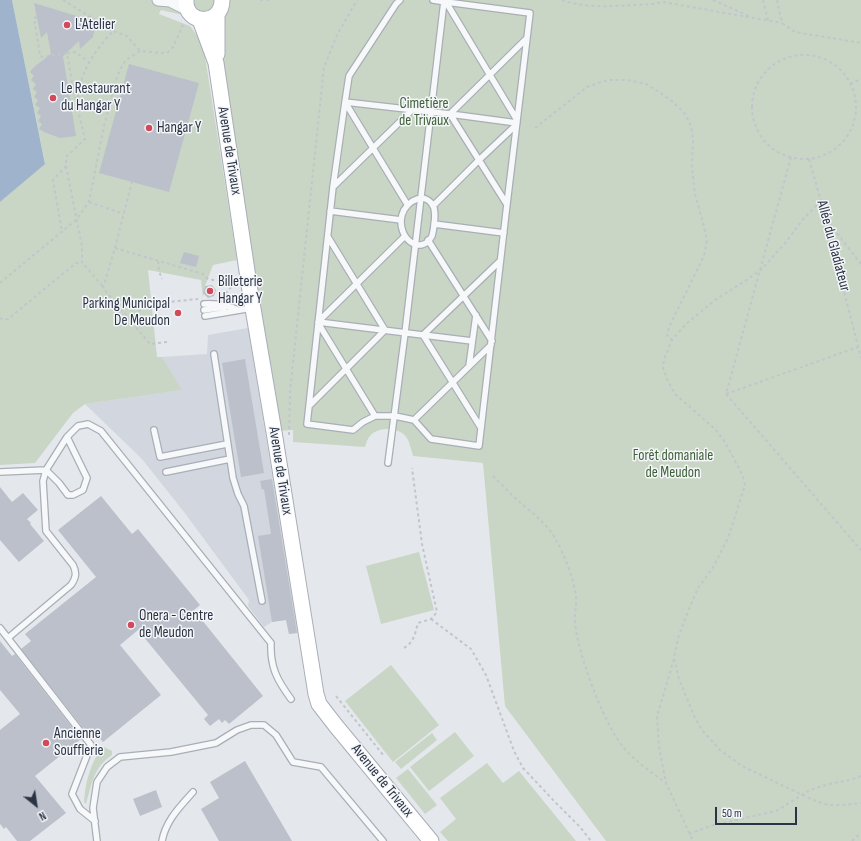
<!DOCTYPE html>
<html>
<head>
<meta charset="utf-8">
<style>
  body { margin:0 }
  #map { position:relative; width:861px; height:841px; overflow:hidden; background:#e4e7ec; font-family:"Sofia Sans Condensed",sans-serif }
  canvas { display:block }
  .north { position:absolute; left:16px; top:785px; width:40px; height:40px; -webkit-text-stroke:3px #f4f6f9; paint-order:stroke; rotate:150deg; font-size:11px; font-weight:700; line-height:16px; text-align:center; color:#2b3445 }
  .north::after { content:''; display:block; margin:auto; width:14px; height:18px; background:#2b3445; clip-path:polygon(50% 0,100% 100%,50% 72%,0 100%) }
  .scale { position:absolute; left:715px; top:807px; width:82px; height:18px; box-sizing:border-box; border:2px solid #2b3445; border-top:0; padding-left:5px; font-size:12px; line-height:14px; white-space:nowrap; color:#2b3445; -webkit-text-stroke:3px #f4f6f9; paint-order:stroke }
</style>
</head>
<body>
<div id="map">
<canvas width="861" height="841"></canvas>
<div class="north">N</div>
<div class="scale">50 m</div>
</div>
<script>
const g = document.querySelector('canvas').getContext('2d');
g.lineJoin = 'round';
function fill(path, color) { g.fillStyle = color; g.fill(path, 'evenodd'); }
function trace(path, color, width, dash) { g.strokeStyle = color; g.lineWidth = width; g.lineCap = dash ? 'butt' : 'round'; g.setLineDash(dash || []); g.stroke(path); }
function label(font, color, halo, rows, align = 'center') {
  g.font = font + ' "Sofia Sans Condensed",sans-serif'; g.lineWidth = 3; g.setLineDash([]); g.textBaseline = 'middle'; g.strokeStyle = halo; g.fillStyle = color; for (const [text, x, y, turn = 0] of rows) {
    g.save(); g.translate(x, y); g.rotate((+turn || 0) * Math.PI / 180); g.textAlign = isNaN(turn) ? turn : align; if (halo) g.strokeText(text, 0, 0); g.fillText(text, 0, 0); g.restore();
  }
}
const built = new Path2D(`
  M248,328L298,633L289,634L286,620L272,622L264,627L248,606L249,600L184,512L142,459L85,404L181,390L162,357L207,354L208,335Z`);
const green = new Path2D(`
  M12,0H861V841H606L505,706L483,463L413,456C411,450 410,443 407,438C400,427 378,426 370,436C367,439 366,444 365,447L293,442V430L277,431L239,169L202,34L183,15L161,10L159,14L190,26L203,44L237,260L213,265L205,286L203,298L201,280L148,270L157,357H162L182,390L85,404L73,413L35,463L0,465V202L45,163Z
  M419,552L434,610L381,624L366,566Z
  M391,665L439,725L393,762L345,701Z
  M455,732L474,756L429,791L410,767Z
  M432,733L437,740L401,769L395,762Z
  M102,746L112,751V755C93,768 92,784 86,804L84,802C85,781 91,764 102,746Z
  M487,763L503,783L519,771L576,841H448L440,832L456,819L440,798Z
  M408,769L437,805L425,814L396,778Z`);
const water = new Path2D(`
  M0,0H12L45,164L0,202Z`);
const building = new Path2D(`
  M34,3L96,22L93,37L80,49L79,41L63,56L76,136L60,138L44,132L39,129L42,124L38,121L41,116L37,113L40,108L35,105L38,100L34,97L37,92L33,89L36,84L31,80L34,76L30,72L34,67L51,54L47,32L41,38Z
  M129,64L199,83L169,192L99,173Z
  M184,252L199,256L196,267L180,263Z
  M212,285L216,290L214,296L208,298L203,293L205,286Z
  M245,359L264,473L241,477L222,363Z
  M272,479L297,633L289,634L286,620L272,622L258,536L271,534L264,489L262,490L260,481Z
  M0,487L12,502L23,493L38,510L27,519L31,523L30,524L44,541L19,562L0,540Z
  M101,496L132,534L138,529L200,605L194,610L263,696L229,724L225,720L222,723L219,719L210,726L204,719L208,715L138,630L120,645L161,695L103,742L92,729L87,733L21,649L31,641L25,634L96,577L58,530Z
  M0,641L12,656L15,654L81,739L35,776L66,813L30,841H17L6,827L4,829L0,824V730L20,714L0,690Z
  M245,761L292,841H219L201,809L219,798L210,782Z
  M156,790L162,807L140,816L133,799Z`);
const path = new Path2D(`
  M63,0L113,31
  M260,0H269
  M562,0C591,10 623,5 653,4L663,2L782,23
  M713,0L749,16
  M763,0L768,21
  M777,0L782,23L795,32L861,43
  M37,17L34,18L40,56L43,57L67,53L74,93L84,135L85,139L66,157V166L53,180L62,232
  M67,53L75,52L89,62
  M752 107a52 52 0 1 1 104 0a52 52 0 1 1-104 0Z
  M850,84L861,79
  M77,104C78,96 79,89 81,82C86,63 100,45 113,31L127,36L140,51
  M535,128L587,87L601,82L610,80H627L646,84L659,92L673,102L685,114L691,126L693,140L692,168L695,194L702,219L707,240L704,256L669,327L667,335L672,340
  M791,157L726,394L861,550
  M809,159L821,201L861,358
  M66,166L82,246V262L103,287
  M821,201L804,218L786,242L763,268L745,281L715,300L686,324L672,340L664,359L663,368L668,381L675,394L715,429L725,442L742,474L745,485L728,538L712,569L698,588L689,609L678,638L674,658L679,679L695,718L702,730L720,750L742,766L813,800L828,805H845L861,803
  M89,202L124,214
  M826,219L861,264
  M115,248L132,182
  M158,261L159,271L162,279
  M0,283L76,220L89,202L104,126L116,80L121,68L126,60L140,51L162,53L168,52L173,47L183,25
  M220,296L224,295L234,284
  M0,318L4,320L8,319L76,263L82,262
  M129,319L148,304L198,299
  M167,342L150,344L103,288L115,248L203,274L208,279L237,285
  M726,394L861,346
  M289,435L290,392L324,67L337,35L357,0
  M493,476C500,483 507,490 514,497C528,510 545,521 555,538C564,554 574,579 576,597C577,605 574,614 575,622C577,652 604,725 624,748C636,762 651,772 666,783
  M431,619L471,649L486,675L514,751L523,768L556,803L580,827L591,841
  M404,648C414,642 415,634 418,623L431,619L437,612L422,544L412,468
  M674,659L657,716L659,747L666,783L693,841
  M336,696L384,756
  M689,834L710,826L776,811L810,790L829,784L850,780L861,776
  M852,841L861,833`);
const service = new Path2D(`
  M400,0L396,4L349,76L345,102L407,204
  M433,0L446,2L517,120
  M446,2L530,13L527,38
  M450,114L506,203
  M450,114L517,123
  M333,187L412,110
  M433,206L479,160L516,125
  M330,211L401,220
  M434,224C435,219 435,213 434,208C427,190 406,200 402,215C396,238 421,257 432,236C433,232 434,228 434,224L504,233
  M328,237L385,330L309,406L333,187L345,102L450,114L527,38L507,204L479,446L431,439L414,420
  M428,240L492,341
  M204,304C216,303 227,305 238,310
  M204,310L225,307
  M205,316L252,308
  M318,322L423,335L500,261
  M318,322L405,236
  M318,323L375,416H395L414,420L491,345
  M472,341L423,335L481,428
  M214,354L233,478L238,494L244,506L262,601
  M469,366L476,315
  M309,406L307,424L353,430L363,422L375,416
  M154,430L160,457L227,444
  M67,437L87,478L83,490L73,495H68L59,483L46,470L67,437L78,426L88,424L101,431L271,643C270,667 277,680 291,699
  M388,463L405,333L444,1
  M0,472L46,470L43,481L46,531L73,565C77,573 76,578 71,585L8,638
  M166,472L230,459
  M0,628L91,745L72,794L80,809L95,821
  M97,841L93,808L97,782L107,767L120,757L171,752L216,743L237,730L251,725H264L276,735L293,762L321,767L383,841
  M162,841C166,820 180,807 193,792`);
const minor = new Path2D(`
  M158,0L170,1L174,0
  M170,1L182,7L186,8`);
const secondary = new Path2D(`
  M186,0C185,26 222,26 222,0
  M200,20L216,63L250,291L275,438L316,694L319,704L336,726L431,841
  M217,54V14`);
const markers = [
  [67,25,4,"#d1495b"],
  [53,98,4,"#d1495b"],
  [149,128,4,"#d1495b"],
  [210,291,4,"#d1495b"],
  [178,313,4,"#d1495b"],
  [131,625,4,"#d1495b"],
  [46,743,4,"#d1495b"]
];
const poiNames = [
  ["L'Atelier",75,25],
  ["Le Restaurant",61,89],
  ["du Hangar Y",61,106],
  ["Hangar Y",157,128],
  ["Billeterie",218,282],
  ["Hangar Y",218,299],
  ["Parking Municipal",170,304,"right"],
  ["De Meudon",170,321,"right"],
  ["Onera - Centre",139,616],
  ["de Meudon",139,633],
  ["Ancienne",54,734],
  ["Soufflerie",54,751]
];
const parkNames = [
  ["Cimetière",424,104],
  ["de Trivaux",424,121],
  ["Forêt domaniale",673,456],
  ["de Meudon",673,473]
];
const streetNames = [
  ["Avenue de Trivaux",229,151,81],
  ["Allée du Gladiateur",833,246,75],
  ["Avenue de Trivaux",280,471,81],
  ["Avenue de Trivaux",382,781,51]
];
fill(built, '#d2d6de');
fill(green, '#c9d6c5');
fill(water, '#9fb4cc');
fill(building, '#bbc0ca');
trace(service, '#a9aeb7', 8);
trace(minor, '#a9aeb7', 13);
trace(secondary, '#a9aeb7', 17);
trace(path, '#c2c5cb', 2, [3, 3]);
trace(service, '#f7f8fa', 5.5);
trace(minor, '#f7f8fa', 11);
trace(secondary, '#fff', 15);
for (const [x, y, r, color] of markers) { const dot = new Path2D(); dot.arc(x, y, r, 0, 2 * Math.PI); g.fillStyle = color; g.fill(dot); trace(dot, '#f4f6f9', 1.5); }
label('15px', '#2b3445', '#f4f6f9', poiNames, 'left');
label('15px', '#3f6138', '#f4f6f9', parkNames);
label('15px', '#2b3445', '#f4f6f9', streetNames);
</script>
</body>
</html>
